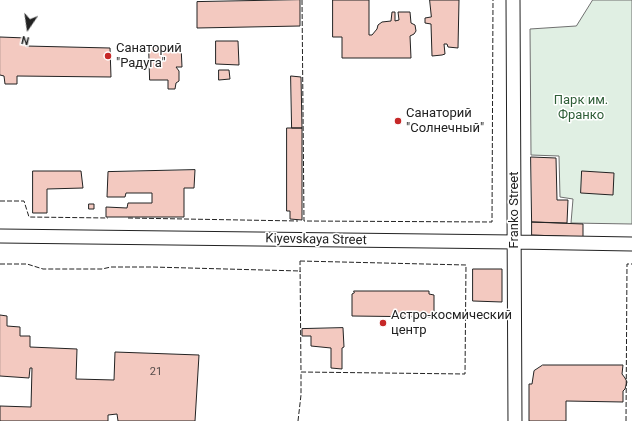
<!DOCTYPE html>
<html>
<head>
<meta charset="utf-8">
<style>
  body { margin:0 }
  #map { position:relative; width:632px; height:421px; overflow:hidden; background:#fff; font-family:Roboto,sans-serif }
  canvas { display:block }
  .north { position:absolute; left:8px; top:8px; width:40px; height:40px; -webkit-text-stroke:3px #fff; paint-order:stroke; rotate:193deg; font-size:11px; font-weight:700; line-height:16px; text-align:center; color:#222 }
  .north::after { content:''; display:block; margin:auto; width:14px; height:18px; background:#222; clip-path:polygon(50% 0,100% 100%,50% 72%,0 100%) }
</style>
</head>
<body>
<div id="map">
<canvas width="632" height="421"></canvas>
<div class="north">N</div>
</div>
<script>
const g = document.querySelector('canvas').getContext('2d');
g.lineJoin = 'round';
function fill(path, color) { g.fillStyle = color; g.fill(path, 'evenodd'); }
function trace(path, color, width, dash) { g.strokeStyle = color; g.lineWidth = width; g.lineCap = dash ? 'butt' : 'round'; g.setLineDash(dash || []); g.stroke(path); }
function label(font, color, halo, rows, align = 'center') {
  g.font = font + ' Roboto,sans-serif'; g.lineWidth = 3; g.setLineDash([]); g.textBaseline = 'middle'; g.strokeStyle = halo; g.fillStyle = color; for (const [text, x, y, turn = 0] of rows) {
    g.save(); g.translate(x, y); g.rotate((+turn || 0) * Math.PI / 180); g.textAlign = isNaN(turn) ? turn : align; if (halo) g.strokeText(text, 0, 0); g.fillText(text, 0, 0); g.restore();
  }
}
const green = new Path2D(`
  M593,0H632V224L571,223L573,199L560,197L559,156L531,155L530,29L576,26Z`);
const building = new Path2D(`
  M300,0V26L197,28V2Z
  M333,0H369V35H372L377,29L378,25L382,22L391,21L392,12H395V21L399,20L398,12H410L411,23L415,25L416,31L414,34L410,36L411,58H342V37H333Z
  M430,0H459L458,48L448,47L447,44H444L445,54L442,55L432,56L431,24L425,23V18L431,17Z
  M0,37L26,38V46L110,48L111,77L17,76V84H5L4,76L0,75Z
  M216,41H238L239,65L216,64Z
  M149,46H181L182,67H176L179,71V81L176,83L175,89H168V80H150Z
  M219,70H229L230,79L219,80Z
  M291,76L301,77L302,128H292Z
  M287,128H302V220L290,219V211H287Z
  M531,157L556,158L557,200H568L567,223L532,222Z
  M195,170L194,188H184V217H106V207L127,208L128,203H152V193H126L125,197H107L108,172Z
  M33,171H81L83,188L47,189V213H33Z
  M582,171L614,173L613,195L581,193Z
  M89,204H94V209H89Z
  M532,222L583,224V237L532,235Z
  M473,269H502V302L473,301Z
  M354,291H429V294L434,295V317L352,316V294L354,293Z
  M0,315L7,316V326L20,327V336H30V347L77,349L76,379L114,380L115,352L199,355L195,421H118L117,414L108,415V421H0V406L31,407L32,368H30L29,378L0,376Z
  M343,328L344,347L342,348V369L331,368V348L311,346V336H302V329Z
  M543,365H623L622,374L625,378L627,382L625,389L623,391V402L566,401V421H529V384H532L534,371Z`);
const minor = new Path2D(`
  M513,0L515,421
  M0,236L515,242L632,244`);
const fence = new Path2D(`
  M302,0L304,221L492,222L493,0
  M0,201H24L29,217L108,218
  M128,218L298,221
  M300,261L466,265L465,374L301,372Z
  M0,264H27L43,269H102L111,267H152L300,271V272
  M298,421L301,395V372
  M626,421L627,264H632`);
const markers = [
  [108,56,4,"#c62828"],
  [398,121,4,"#c62828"],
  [383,323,4,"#c62828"]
];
const numberNames = [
  ["21",156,372]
];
const poiNames = [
  ["Санаторий",116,49],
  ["\"Радуга\"",116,64],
  ["Санаторий",406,114],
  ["\"Солнечный\"",406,129],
  ["Астро-космический",391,316],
  ["центр",391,331]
];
const parkNames = [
  ["Парк им.",581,101],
  ["Франко",581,116]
];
const streetNames = [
  ["Franko Street",515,210,-90],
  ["Kiyevskaya Street",316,240,1]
];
fill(green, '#e0efe3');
trace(green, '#6f6f6f', 1);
fill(building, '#f3c9c0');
trace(building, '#222', 1);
trace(minor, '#222', 15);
trace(minor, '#fff', 13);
trace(fence, '#222', 1, [5, 2]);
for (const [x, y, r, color] of markers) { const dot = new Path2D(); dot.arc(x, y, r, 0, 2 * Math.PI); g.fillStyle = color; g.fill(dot); trace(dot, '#fff', 1.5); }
label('11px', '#564c4a', null, numberNames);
label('13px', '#222', '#fff', poiNames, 'left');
label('13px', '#2f5e38', '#fff', parkNames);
label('13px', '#222', '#fff', streetNames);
</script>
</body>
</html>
